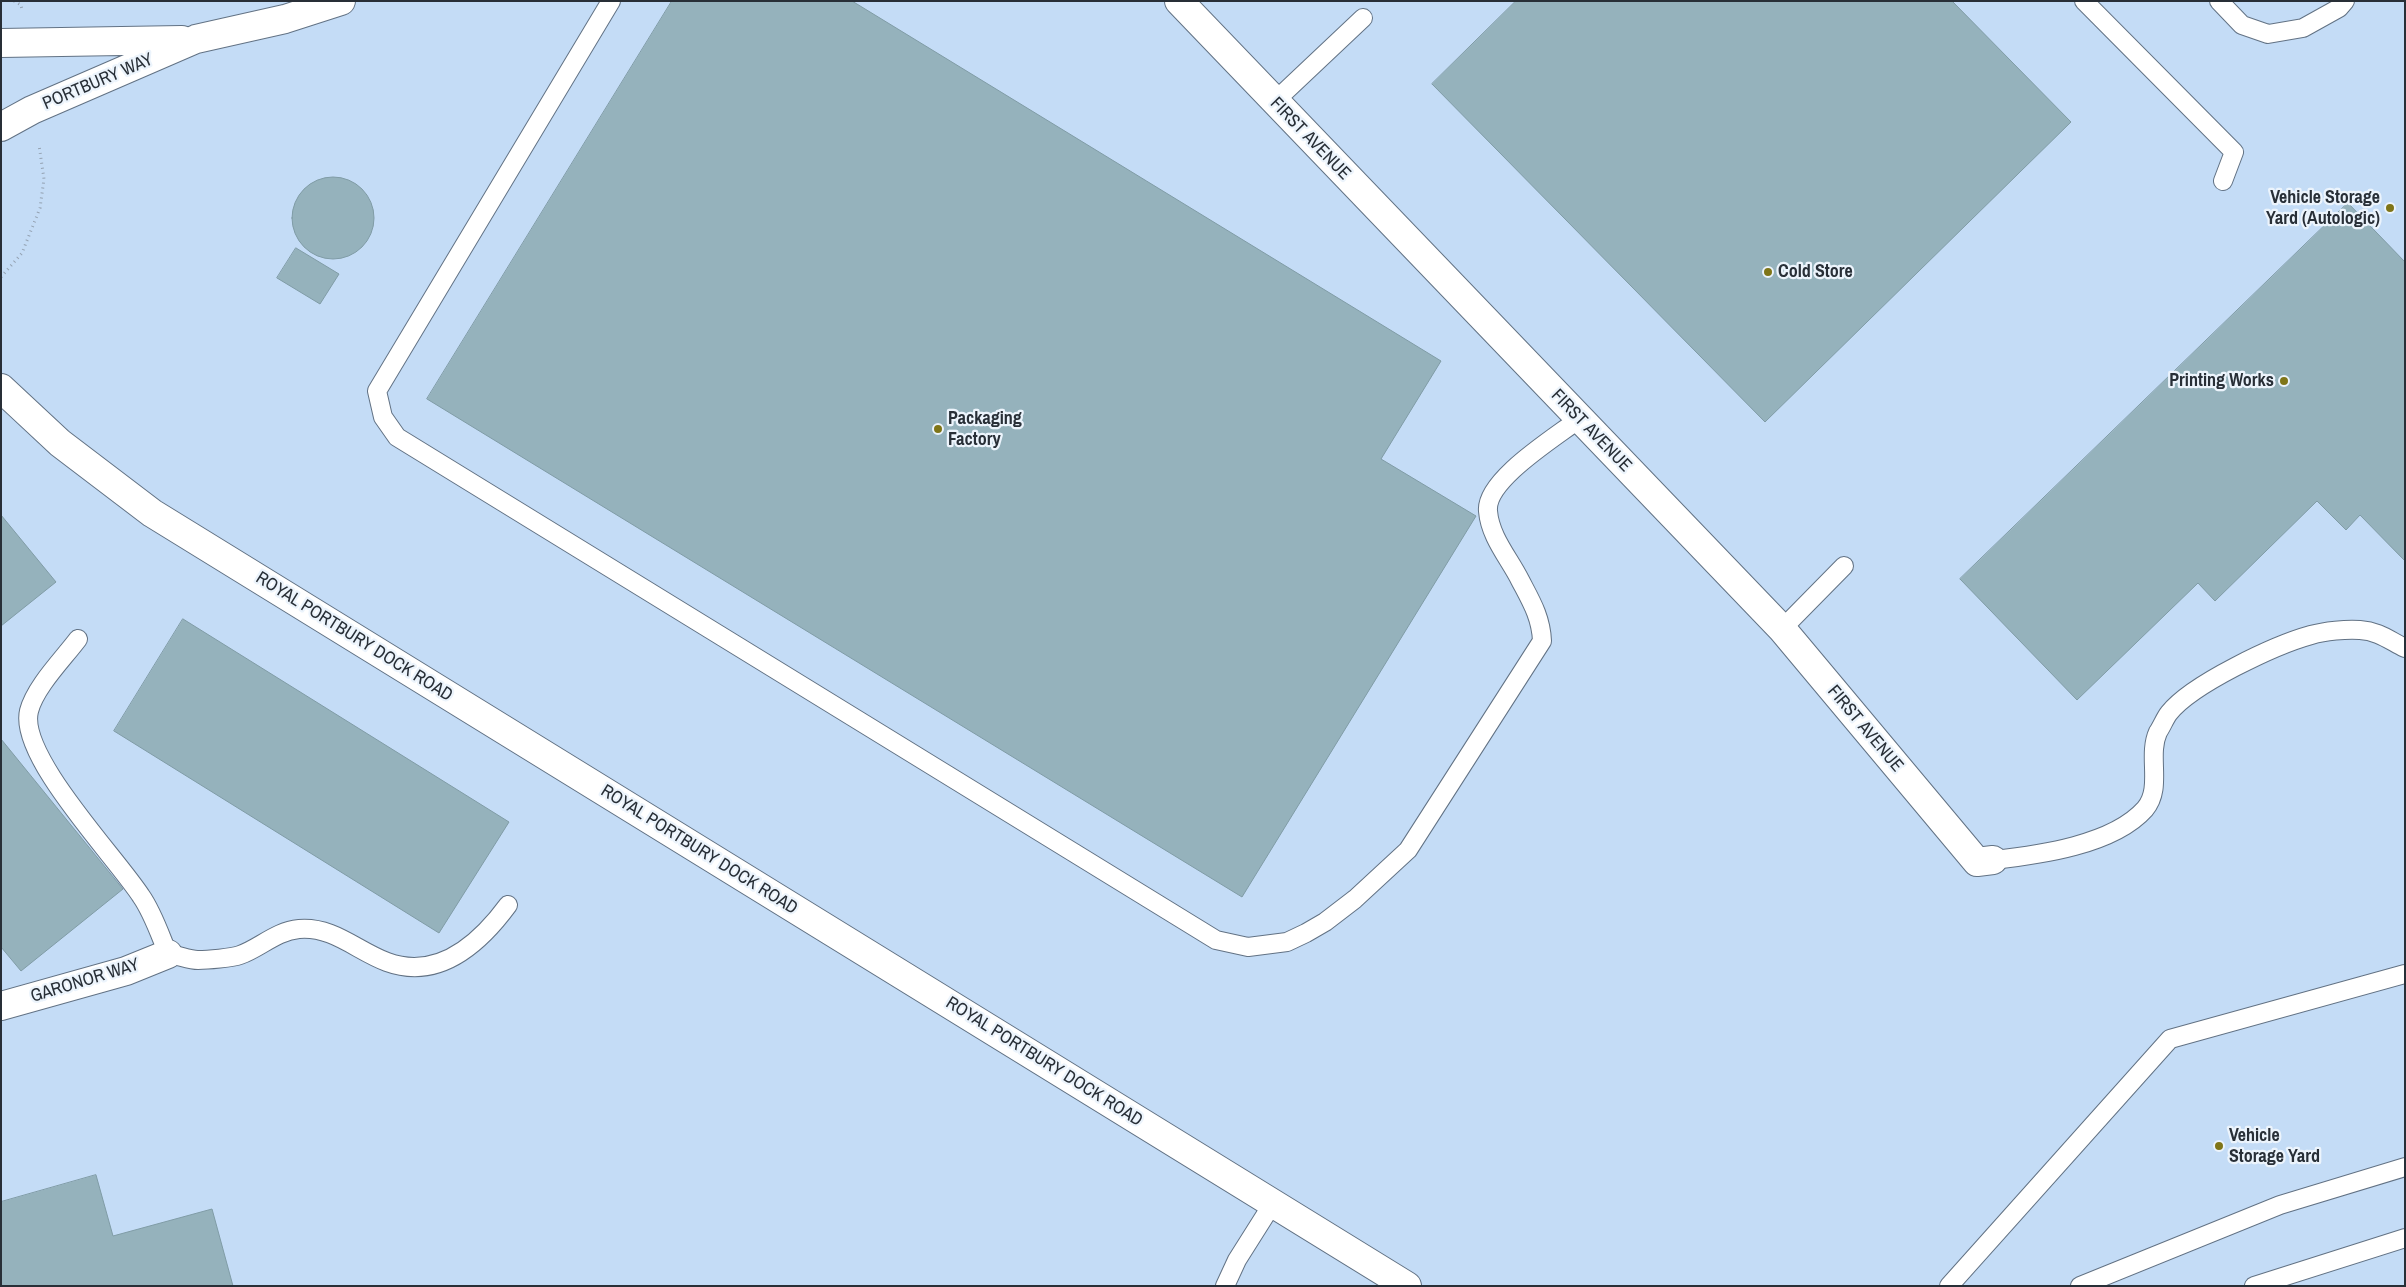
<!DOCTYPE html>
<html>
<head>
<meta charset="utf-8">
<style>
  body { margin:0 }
  #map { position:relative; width:2406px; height:1287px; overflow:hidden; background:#d5e8fd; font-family:"Archivo Narrow",sans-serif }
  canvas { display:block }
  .frame { position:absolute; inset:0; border:2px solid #282f37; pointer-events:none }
</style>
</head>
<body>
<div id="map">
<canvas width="2406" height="1287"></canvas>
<div class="frame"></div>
</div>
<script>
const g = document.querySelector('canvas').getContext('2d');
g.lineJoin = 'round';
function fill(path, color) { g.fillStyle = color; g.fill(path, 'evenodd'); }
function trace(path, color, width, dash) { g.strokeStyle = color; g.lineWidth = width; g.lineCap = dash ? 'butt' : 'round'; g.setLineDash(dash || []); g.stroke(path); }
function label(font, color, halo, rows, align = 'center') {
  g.font = font + ' "Archivo Narrow",sans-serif'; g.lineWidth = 4.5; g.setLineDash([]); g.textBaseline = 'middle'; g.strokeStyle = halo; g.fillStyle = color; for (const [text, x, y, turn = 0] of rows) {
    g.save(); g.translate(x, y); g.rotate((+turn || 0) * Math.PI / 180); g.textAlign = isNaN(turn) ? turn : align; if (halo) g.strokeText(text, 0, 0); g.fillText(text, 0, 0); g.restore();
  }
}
const built = new Path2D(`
  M1,1H2405V1286H1Z`);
const building = new Path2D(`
  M672,1H852L1441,361L1381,459L1476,516L1242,897L427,399Z
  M1516,1H1952L2071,122L1765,422L1432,84Z
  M292 218a41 41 0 1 1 82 0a41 41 0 1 1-82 0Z
  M2348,203L2405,262V561L2360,515L2346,530L2317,501L2215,601L2198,583L2077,700L1960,579Z
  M296,248L339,274L320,304L277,278Z
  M1,515L56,582L1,626Z
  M183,619L509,822L439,933L114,731Z
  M1,739L123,889L21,971L1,947Z
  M96,1175L113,1236L212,1209L233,1286H1V1202Z`);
const path = new Path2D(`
  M14,1L21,5L22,10
  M1,277L22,253L40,208L44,179L39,145`);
const service = new Path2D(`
  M611,1L377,391L383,417L397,437L1216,940L1248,947L1287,942L1306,933L1325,922L1355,899L1408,850L1542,641C1541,617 1531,601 1520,580C1509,558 1490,537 1488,511C1485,480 1556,437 1579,419
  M2084,1L2234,152L2223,181
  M2219,1L2242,25L2268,34L2303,28L2339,8L2345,1
  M1274,102L1363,18
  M1782,629L1844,566
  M78,639C63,659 35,687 29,711C18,756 116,857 141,896C153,913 160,935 168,954C178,955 189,960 198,960C207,960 232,958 240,955C260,948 276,931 299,929C333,926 357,951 387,962C439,981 480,943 508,905
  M1993,860C2039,855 2113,845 2145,809C2163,788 2147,756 2158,732C2162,726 2165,718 2169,713C2192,684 2275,645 2311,635C2325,631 2346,629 2360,630C2378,631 2389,640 2405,648
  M1225,1286L1237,1260L1273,1203
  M1949,1286L2170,1039L2405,974
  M2080,1286L2280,1205L2405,1167
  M2254,1286L2405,1238`);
const minor = new Path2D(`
  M1179,1L1782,629L1977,862L1993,860
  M1,43L182,40
  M1,127L32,110L196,39L285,19L341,1
  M1,388L60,443L152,513L1407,1286
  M1,1006L126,971L168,954`);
const markers = [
  [2390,208,5,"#7f7518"],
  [1768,272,5,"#7f7518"],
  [2284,381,5,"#7f7518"],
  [938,429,5,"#7f7518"],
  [2219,1146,5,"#7f7518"]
];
const streetNames = [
  ["PORTBURY WAY",98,82,-23],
  ["FIRST AVENUE",1310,139,46],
  ["FIRST AVENUE",1591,431,46],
  ["ROYAL PORTBURY DOCK ROAD",354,637,32],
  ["FIRST AVENUE",1865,729,50],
  ["ROYAL PORTBURY DOCK ROAD",699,850,32],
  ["GARONOR WAY",85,981,-17],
  ["ROYAL PORTBURY DOCK ROAD",1044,1062,32]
];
const poiNames = [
  ["Vehicle Storage",2380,198,"right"],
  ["Yard (Autologic)",2380,219,"right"],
  ["Cold Store",1778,272],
  ["Printing Works",2274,381,"right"],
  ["Packaging",948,419],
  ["Factory",948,440],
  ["Vehicle",2229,1136],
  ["Storage Yard",2229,1157]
];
fill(built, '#c4dcf6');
fill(building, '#95b2bc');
trace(building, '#809ca6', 1);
trace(service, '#627284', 20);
trace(minor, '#627284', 30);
trace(path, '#94a2b2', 3, [1, 4]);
trace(service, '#fff', 18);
trace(minor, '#fff', 28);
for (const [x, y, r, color] of markers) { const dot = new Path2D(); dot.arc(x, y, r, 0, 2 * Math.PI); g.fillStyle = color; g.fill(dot); trace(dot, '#ecf4fc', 2); }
label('18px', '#282f37', '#ecf4fc', streetNames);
label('bold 18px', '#282f37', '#ecf4fc', poiNames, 'left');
</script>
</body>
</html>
